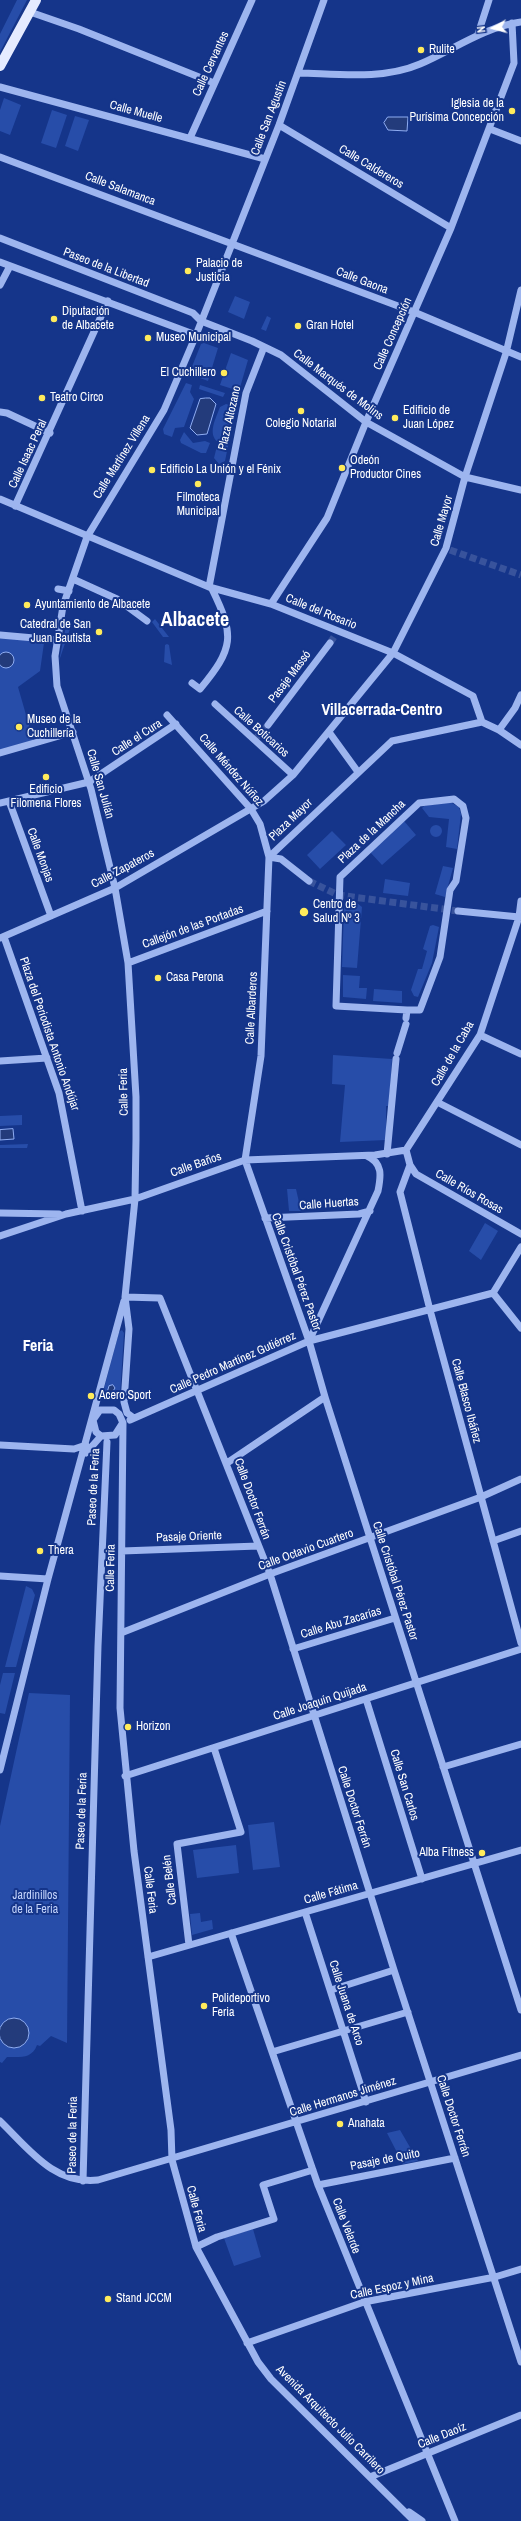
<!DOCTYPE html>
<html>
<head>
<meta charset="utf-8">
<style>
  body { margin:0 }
  #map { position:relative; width:521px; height:2521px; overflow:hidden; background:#15358a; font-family:"Archivo Narrow",sans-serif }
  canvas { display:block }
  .north { position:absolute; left:473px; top:8px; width:40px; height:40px; -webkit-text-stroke:3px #15358a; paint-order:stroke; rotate:263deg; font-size:11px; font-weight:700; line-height:16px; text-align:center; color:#fff }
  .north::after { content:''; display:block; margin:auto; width:14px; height:18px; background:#fff; clip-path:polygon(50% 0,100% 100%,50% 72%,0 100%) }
</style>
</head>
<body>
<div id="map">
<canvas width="521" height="2521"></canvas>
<div class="north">N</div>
</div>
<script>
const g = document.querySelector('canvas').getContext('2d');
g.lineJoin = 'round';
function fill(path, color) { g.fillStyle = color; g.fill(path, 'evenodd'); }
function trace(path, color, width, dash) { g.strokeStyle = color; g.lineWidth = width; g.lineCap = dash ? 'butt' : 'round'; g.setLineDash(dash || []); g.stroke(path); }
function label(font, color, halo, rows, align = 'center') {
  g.font = font + ' "Archivo Narrow",sans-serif'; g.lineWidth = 4; g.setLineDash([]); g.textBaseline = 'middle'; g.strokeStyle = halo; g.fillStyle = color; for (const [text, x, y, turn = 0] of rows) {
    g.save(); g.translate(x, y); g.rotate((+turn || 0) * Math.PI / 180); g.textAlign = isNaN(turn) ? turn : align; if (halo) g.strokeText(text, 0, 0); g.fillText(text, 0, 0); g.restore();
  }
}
const green = new Path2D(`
  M17,0H27L0,52V34Z
  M4,98L21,105L10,135L0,131V110Z
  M52,110L67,115L56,148L41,143Z
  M75,116L89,120L78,151L65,146Z
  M235,296L250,302L244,319L228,312Z
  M267,316L271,318L266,331L261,329Z
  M204,343L218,348L208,381L189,374L201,344Z
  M231,353L248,360L239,391L220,385Z
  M186,383L192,385L190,392L194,399L184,427L175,428L172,437L164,434L163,429Z
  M200,385L225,393L223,397L199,389Z
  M226,404L236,407L225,461L219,464L214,458L218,442C207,434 216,418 220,407Z
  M184,432L193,443L205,441L210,443L206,453H201L181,443L180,440Z
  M155,619L169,637H163L152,622Z
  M67,621L72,623L59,661Z
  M0,633L45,636L40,671L18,687L35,746L0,756Z
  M167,644L169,645L172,665L164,662L165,645Z
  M450,802L459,807L461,814L457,849L446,847L449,819L429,817L422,808L424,806Z
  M404,821L416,835L382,865L370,852Z
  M430 831a6 6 0 1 1 12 0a6 6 0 1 1-12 0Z
  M332,831L346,845L320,869L307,855Z
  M443,866L453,868L445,897L435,894Z
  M385,879L410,883L408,896L383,893Z
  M347,900H353L362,907L357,968L342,967L344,908Z
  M433,925L439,927L432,963L418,997L414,996L411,990L418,969H422L427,951L423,949L430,926Z
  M343,975L360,976L359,988H367L366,999L343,997Z
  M374,989L402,991V1003L373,1001Z
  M333,1055L392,1059L389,1106H386V1140L340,1142L345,1085L332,1084Z
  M22,1115V1125L0,1126V1116Z
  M28,1144L27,1148H0V1145Z
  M287,1189H296L301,1211H289Z
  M485,1223L498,1231L481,1260L469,1251Z
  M122,1330L124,1333L120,1396L117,1401L104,1399L102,1396L119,1332Z
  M26,1586L32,1589L35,1595L16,1667H5Z
  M3,1673H15L5,1714L0,1713V1685Z
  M29,1693L70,1695L67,2043L51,2036L40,2046L37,2045C32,2059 20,2057 7,2057L2,2063L0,2062V1826Z
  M274,1822L280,1867L253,1870L248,1825Z
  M236,1845L239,1873L197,1878L193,1850Z
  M200,1913L201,1922L212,1920L213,1929L192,1935L190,1914Z
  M400,2130L418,2161L403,2164L387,2133Z
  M253,2229L261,2257L234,2266L224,2238Z`);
const water = new Path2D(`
  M388,117H408L407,131L388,130L384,123Z
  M206,398H210L216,404L207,434L197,435L190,428L200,399Z
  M-2 660a8 8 0 1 1 16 0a8 8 0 1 1-16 0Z
  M13,1129L14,1139L0,1140V1130Z
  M113,1385L115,1388L113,1391L117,1396H106L109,1386Z
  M-1 2033a15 15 0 1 1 30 0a15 15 0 1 1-30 0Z`);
const minorTunnel = new Path2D(`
  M450,550L521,575
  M330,643L334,637
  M256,738L268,725
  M309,881L338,895L458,911`);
const minor = new Path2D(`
  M30,12L79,29L214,83
  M478,34L489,0
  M299,73C338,74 383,80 420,64C453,50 484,27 521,22
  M0,87L265,159
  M279,125L451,228
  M490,129L521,141
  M190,138L252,0
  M0,157L414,312L521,357
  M0,238L193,313L201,321L252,341L281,355L366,422L465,477L521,490
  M0,262L196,335
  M0,285L10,266
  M0,412L7,413L50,433
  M0,499L209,587L271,604L393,653L473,696L482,722L499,730L521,745
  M15,506L108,301
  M73,579L117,599L147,621
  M209,587L246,393L264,347
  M58,589L69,591
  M271,604L327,518L366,422L451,228L514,63L512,23
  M0,635L57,640
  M192,683L200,689C234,648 235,636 212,589
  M215,704L293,775
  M167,715L251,809L260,824L269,857L261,1056L245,1160L309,1341L325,1397L521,2010
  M268,725L330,643
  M499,730L515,708L521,695
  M329,732L358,772
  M0,753L73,732
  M9,801L51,916
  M0,803L89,782L176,724
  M269,857L392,741L482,722
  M269,857L281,859L309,881
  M521,901L519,917L480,1035L406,1150L410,1165L416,1174L521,1234
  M458,911L519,917
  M4,937L59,1093L82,1211
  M0,938L115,888L264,801L293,775L393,653L446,548L465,477L506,353L521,290
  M128,963L267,911
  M406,1018L407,1010H420L440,957L450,890L456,881L466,818L463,806L454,799L419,803L340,877L336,1006L407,1010
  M480,1035L521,1054
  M397,1053L406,1024
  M0,1061L47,1058
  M437,1102L521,1145
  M387,1154L396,1059
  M410,1165L400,1192L430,1310L521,1643
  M0,1213L59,1214
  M265,1218L359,1214L370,1211
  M0,1236L66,1214L135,1199L245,1160L375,1155L406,1150
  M493,1293L521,1247
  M493,1293L521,1328
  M125,1297L160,1298L270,1574L394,1970L521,2362
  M309,1341L378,1191C381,1176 383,1163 367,1156
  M134,1418L127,1413L124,1402L129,1329L125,1297L135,1199L136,1139V1097L128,963L115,888L91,789L57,686L55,656L63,606L87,537L164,410L196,335L279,125L324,0
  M130,1420L309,1341L493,1293
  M101,1436L96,1432L93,1420L100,1410H114L119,1414L123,1423L120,1708L134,1851L171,2130L172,2160L196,2247L258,2362L271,2379L414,2521
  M0,1445L74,1449L86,1445
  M86,1453L101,1436L115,1435L122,1424
  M227,1463L325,1397
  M493,1541L521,1531
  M122,1551L258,1546
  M0,1576L48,1579
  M121,1633L270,1574L481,1497L521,1479
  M293,1649L395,1618
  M366,1699L422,1879
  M443,1767L521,1744
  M0,1770L48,1579L124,1301
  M125,1776L521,1649
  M305,1912L366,2102
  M231,1933L318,2185L455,2521
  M189,1945L177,1844L241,1832L214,1748
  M148,1957L521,1850
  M331,1990L394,1970
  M272,2052L408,2012
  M0,2121C29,2149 54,2185 98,2180L521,2055
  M83,2181L98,1646L107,1442
  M318,2185L455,2158
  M196,2247L217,2237L274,2219L263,2185L313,2170
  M247,2343L364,2302L495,2277L521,2269
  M370,2477L521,2415
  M409,2512L422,2521`);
const major = new Path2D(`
  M0,66L36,0`);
const markers = [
  [421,50,4,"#ffeb5b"],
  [512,111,4,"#ffeb5b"],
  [188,271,4,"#ffeb5b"],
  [54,319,4,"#ffeb5b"],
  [298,326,4,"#ffeb5b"],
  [148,338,4,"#ffeb5b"],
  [224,373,4,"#ffeb5b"],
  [42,398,4,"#ffeb5b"],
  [301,411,4,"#ffeb5b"],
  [395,418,4,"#ffeb5b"],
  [342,468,4,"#ffeb5b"],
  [152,470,4,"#ffeb5b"],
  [198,484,4,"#ffeb5b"],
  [27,605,4,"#ffeb5b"],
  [99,632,4,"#ffeb5b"],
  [19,727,4,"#ffeb5b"],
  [46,777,4,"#ffeb5b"],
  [304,912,5,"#ffeb5b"],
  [158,978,4,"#ffeb5b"],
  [91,1396,4,"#ffeb5b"],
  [40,1551,4,"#ffeb5b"],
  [128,1727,4,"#ffeb5b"],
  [482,1853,4,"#ffeb5b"],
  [204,2006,4,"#ffeb5b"],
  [340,2124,4,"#ffeb5b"],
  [108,2299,4,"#ffeb5b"]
];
const poiNames = [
  ["Rulite",429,50],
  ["Iglesia de la",504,104,"right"],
  ["Purísima Concepción",504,118,"right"],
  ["Palacio de",196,264],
  ["Justicia",196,278],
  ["Diputación",62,312],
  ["de Albacete",62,326],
  ["Gran Hotel",306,326],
  ["Museo Municipal",156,338],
  ["El Cuchillero",216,373,"right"],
  ["Teatro Circo",50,398],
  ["Edificio de",403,411],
  ["Juan López",403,425],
  ["Colegio Notarial",301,424,"center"],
  ["Odeón",350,461],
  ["Productor Cines",350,475],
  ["Edificio La Unión y el Fénix",160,470],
  ["Filmoteca",198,498,"center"],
  ["Municipal",198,512,"center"],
  ["Ayuntamiento de Albacete",35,605],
  ["Catedral de San",91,625,"right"],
  ["Juan Bautista",91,639,"right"],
  ["Museo de la",27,720],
  ["Cuchillería",27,734],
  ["Edificio",46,790,"center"],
  ["Filomena Flores",46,804,"center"],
  ["Centro de",313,905],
  ["Salud Nº 3",313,919],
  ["Casa Perona",166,978],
  ["Acero Sport",99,1396],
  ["Thera",48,1551],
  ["Horizon",136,1727],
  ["Alba Fitness",474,1853,"right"],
  ["Polideportivo",212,1999],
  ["Feria",212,2013],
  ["Anahata",348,2124],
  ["Stand JCCM",116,2299]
];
const streetNames = [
  ["Calle Cervantes",211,64,-65],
  ["Calle Muelle",136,112,15],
  ["Calle San Agustín",269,118,-69],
  ["Calle Caldereros",371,167,31],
  ["Calle Salamanca",120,189,21],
  ["Paseo de la Libertad",106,268,21],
  ["Calle Gaona",362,281,21],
  ["Calle Concepción",393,334,-66],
  ["Calle Marqués de Molins",338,385,37],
  ["Plaza Altozano",230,418,-77],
  ["Calle Isaac Peral",28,454,-65],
  ["Calle Martínez Villena",122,457,-58],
  ["Calle Mayor",442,521,-74],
  ["Calle del Rosario",321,612,22],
  ["Pasaje Massó",290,677,-53],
  ["Calle Boticarios",261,732,42],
  ["Calle el Cura",137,738,-33],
  ["Calle Méndez Núñez",231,770,49],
  ["Calle San Julián",100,784,74],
  ["Plaza Mayor",291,820,-44],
  ["Plaza de la Mancha",372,832,-43],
  ["Calle Monjas",40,855,70],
  ["Calle Zapateros",123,869,-28],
  ["Callejón de las Portadas",193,927,-20],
  ["Calle Albarderos",252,1008,-87],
  ["Plaza del Periodista Antonio Andújar",49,1034,71],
  ["Calle de la Caba",453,1054,-60],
  ["Calle Feria",124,1092,-91],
  ["Calle Baños",196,1165,-19],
  ["Calle Ríos Rosas",469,1192,30],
  ["Calle Huertas",329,1204,-4],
  ["Calle Cristóbal Pérez Pastor",296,1272,70],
  ["Calle Pedro Martínez Gutiérrez",233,1363,-24],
  ["Calle Blasco Ibáñez",466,1401,75],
  ["Paseo de la Feria",94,1487,-87],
  ["Calle Doctor Ferrán",252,1499,70],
  ["Pasaje Oriente",189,1537,-2],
  ["Calle Octavio Cuartero",306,1550,-20],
  ["Calle Feria",111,1568,-89],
  ["Calle Cristóbal Pérez Pastor",395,1581,72],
  ["Calle Abu Zacarías",341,1623,-17],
  ["Calle Joaquín Quijada",320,1702,-18],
  ["Calle San Carlos",404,1785,73],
  ["Calle Doctor Ferrán",354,1807,72],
  ["Paseo de la Feria",82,1811,-88],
  ["Calle Belén",170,1880,-97],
  ["Calle Feria",150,1890,83],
  ["Calle Fátima",331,1893,-16],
  ["Calle Juana de Arco",346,2003,72],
  ["Calle Hermanos Jiménez",343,2097,-17],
  ["Calle Doctor Ferrán",453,2116,72],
  ["Paseo de la Feria",73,2135,-89],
  ["Pasaje de Quito",385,2160,-11],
  ["Calle Feria",196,2209,75],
  ["Calle Velarde",346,2226,69],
  ["Calle Espoz y Mina",392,2287,-12],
  ["Avenida Arquitecto Julio Carrilero",330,2420,45],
  ["Calle Daoíz",442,2436,-22]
];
const parkNames = [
  ["Jardinillos",35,1896],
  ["de la Feria",35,1910]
];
const districtNames = [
  ["Villacerrada-Centro",382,711],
  ["Feria",38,1347]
];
const townNames = [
  ["Albacete",195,621]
];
fill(green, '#274da9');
fill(water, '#233b7b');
trace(water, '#8fadf2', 1);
trace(minorTunnel, '#38539c', 7, [7, 3.5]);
trace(minor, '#9db5ef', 7);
trace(major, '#e5ebff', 10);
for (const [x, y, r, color] of markers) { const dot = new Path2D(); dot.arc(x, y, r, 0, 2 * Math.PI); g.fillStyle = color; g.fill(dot); trace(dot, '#15358a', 1.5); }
label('12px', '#fff', '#15358a', poiNames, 'left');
label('12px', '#fff', '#15358a', streetNames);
label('12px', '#c3d3fb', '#15358a', parkNames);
label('bold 16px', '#fff', '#15358a', districtNames);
label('bold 20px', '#fff', '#15358a', townNames);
</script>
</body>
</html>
